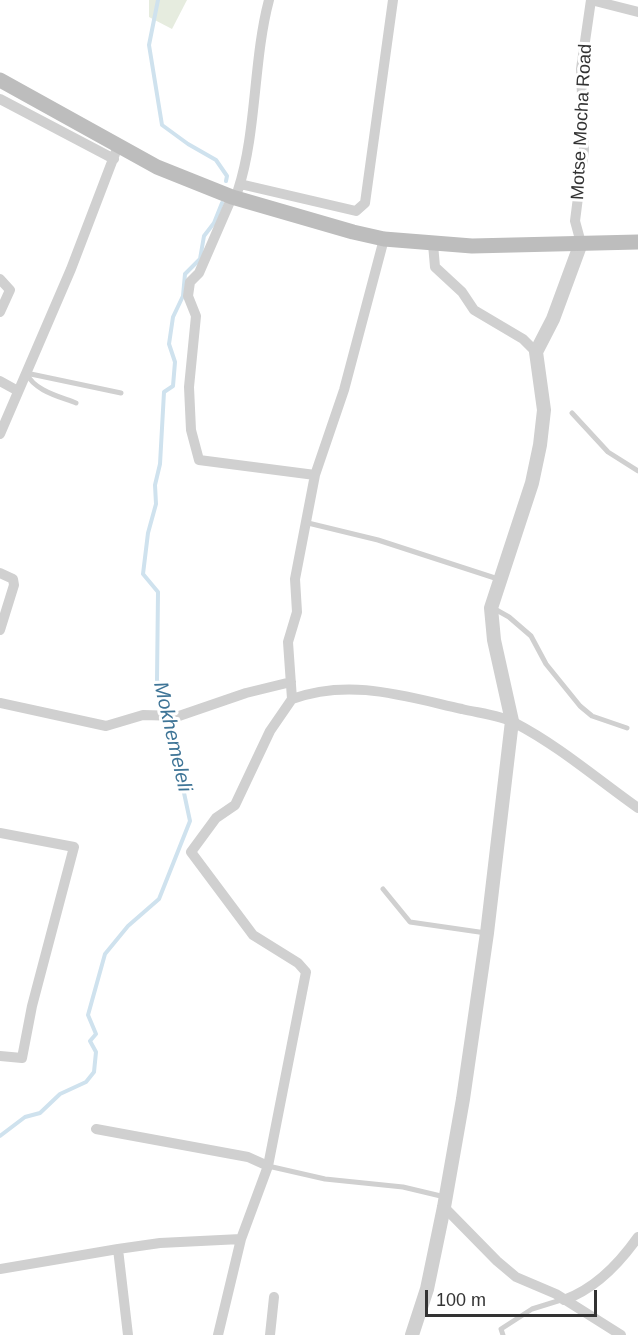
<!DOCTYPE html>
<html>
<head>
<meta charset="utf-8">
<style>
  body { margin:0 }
  #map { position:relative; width:638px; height:1335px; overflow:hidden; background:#fff; font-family:Helvetica,sans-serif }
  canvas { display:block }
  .scale { position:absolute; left:425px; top:1290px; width:172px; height:27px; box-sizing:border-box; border:3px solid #333; border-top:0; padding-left:8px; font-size:18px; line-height:21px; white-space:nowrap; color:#333; -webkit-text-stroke:4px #fff; paint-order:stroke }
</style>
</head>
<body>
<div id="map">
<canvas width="638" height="1335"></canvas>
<div class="scale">100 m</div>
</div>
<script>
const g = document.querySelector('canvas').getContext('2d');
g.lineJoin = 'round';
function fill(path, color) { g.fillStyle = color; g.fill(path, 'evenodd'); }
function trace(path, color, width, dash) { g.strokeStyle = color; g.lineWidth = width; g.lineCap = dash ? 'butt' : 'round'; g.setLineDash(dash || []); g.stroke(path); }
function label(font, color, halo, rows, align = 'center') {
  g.font = font + ' Helvetica,sans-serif'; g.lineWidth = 6; g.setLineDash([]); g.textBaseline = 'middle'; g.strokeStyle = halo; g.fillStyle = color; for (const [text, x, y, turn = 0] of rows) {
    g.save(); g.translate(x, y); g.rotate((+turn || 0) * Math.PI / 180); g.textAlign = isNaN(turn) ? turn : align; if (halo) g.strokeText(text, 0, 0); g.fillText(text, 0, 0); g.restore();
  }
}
const green = new Path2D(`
  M149,0H187L172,29L149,17Z`);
const stream = new Path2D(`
  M158,0L149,45L162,125L188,144L216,160L227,176L226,181
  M0,1136L25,1117L40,1113L60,1094L86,1082L94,1072L96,1052L90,1041L96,1034L88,1015L105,954L128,926L159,899L190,821L174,746L172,716L157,680L158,592L143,574L148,533L156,504L155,485L160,464L164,392L173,386L175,362L169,344L173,317L183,296L185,274L200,259L204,236L214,223L222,203`);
const service = new Path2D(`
  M76,403C58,396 35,391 26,373L121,393
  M572,413L608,452L638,471
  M308,523L378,540L498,579
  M493,608L509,617L531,636L546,664L580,706L592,716L627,728
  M383,889L410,922L486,933
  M268,1166L325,1179L403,1187L445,1197
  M503,1335L501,1329L532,1309L561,1300`);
const minor = new Path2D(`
  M0,99L114,159
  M240,184L356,211L365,203L393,0
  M238,190C257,132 253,60 269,0
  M232,197L199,273L190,282L188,296L196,316L189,387L191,430L199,460L315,475
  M581,243L575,221L584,150L581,69L591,0L638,12
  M433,244L435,267L462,292L474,310L523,339L536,352
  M0,279L10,290L0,312
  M0,381L18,391
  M0,434L71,269L118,146
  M0,573L13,579L14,585L0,630
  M292,699C350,678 404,696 462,709C478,713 500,715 515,723C559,746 597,779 638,808
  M0,703L106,726L143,715L179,716L246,693L291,682
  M0,833L74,847L32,1006L22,1058L0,1056
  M96,1129L248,1157L268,1166
  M444,1207L497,1261L516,1277L556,1294L621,1335
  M0,1269L118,1249
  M564,1300C595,1289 619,1264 638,1237
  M128,1335L118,1249L160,1243L241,1239
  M218,1335L241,1239L268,1166L306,972L298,963L253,935L191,852L216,818L235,805L270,731L292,699L288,642L297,612L295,579L315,475L344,390L384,239
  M270,1335L274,1297`);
const tertiary = new Path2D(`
  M412,1335L427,1289L444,1207L463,1099L487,933L512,721L494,640L491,608L532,483L540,445L544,410L536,352L553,319L581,243`);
const secondary = new Path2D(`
  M0,80L157,167L232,197L353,232L384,239L472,246L638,242`);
const streetNames = [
  ["Motse Mocha Road",582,122,-87]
];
const waterNames = [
  ["Mokhemeleli",172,737,77]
];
fill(green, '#e6ecdf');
trace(stream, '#cfe2ee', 4);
trace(service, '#d0d0d0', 5);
trace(minor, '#d0d0d0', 10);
trace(tertiary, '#d0d0d0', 14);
trace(secondary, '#bdbdbd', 15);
label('18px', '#333', '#fff', streetNames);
label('italic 20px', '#3f7597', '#fff', waterNames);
</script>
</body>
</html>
